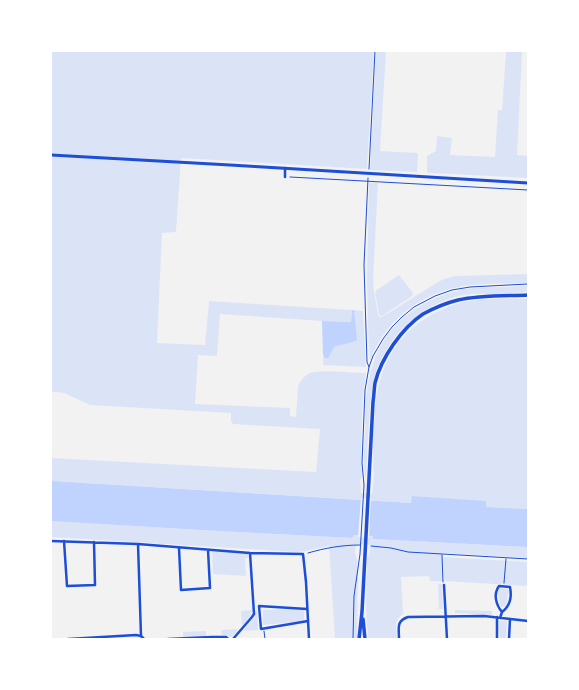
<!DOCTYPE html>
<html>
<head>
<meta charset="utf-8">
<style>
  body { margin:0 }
  #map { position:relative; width:579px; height:690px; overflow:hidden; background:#f2f2f2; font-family:"Nunito Sans",sans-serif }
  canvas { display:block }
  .frame { position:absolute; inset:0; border:52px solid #fff; pointer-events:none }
</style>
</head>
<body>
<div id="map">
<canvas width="579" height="690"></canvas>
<div class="frame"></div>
</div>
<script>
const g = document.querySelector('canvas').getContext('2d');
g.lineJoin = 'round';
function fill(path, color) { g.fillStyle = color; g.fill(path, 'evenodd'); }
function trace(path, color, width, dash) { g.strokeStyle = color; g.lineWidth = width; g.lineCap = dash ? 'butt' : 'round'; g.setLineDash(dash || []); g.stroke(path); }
const green = new Path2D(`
  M51,51H374L367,169L181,158L176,232L162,233L157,343L205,345L209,301L352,310L351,322L322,321L220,314L217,356L198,355L195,404L290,408V416L296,417L298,386C300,381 305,375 310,373C320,369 354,373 366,373L363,395L362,417L361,460L362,477L360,481L361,493L372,494C375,479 373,463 373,448C373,435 374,422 375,408C379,364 399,329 441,310C450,306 460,302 470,301C489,298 509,299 528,299V509L486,507V502L413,496L412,503L51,481V458L316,472L320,429L233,424L231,421V413L90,405L64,393L57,392H51Z
  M376,51H386L380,151L418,153L417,172L370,170Z
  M506,51H522L517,155L528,156V178L431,173L427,172V156L436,151L437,136L452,138L450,155L495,157L498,110H502Z
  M369,183H378L373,279L374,292L378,315L380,317H382L438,282L444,279L454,276L528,274V283C507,284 485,283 464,286C422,292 384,321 370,361L368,327L367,278Z
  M399,275L413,293L412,296L382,316H381L379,314L375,293L377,290Z
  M528,286V292C517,293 506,293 494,294C484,294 474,293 464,295C420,303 382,340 373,384C371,392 371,400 370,408C368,433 367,457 366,482C363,465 364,447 365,430C365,407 366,385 373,364C387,320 428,294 472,288Z
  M354,310L363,311L366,367L323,365V355L324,357C327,354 330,350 334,347C341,343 350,344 356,340Z
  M51,521L201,530L352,538L354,535L373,536V539L528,547V558L442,553L443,581H430L429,576L401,577L403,614C393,620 397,629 397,639H368L366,611L367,558L369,555L371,545L356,544L355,553L357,559L358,578L357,639H335L329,546L305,551L297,552L51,537Z
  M213,551L246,553L248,554L249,558H245L246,576L213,574L212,554Z
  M443,557L528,562V586L444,581Z
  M438,584H442L443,609H439Z
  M499,588L507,589L509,590L506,605L505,607L500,606L498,590Z
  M304,609V621L263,625V610Z
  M252,610L251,616L242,626L241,611Z
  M455,610L492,611V615L455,613Z
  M255,611H257L258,630L243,631L255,617Z
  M499,621H507L506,639H500Z
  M237,629V632L231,637L226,635H222L221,630Z
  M206,631V639H183V632Z`);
const water = new Path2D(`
  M352,310H354L357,340C350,344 341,344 334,347L328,358H325L323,355L322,321L351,322Z
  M51,481L411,503L412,496L486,501V507L528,509V547L373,539V536L354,535L352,538L201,530L51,521Z`);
const pier = new Path2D(`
  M361,498H371L369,538L358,537Z`);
const path = new Path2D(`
  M369,169L375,51
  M290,177L528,190
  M368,178L364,265L367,362L369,367
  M371,546L391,548L408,552L528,559
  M308,553C325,548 342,545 360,545
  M442,555L443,582
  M504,583L506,559
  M264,631L265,639
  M353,639L354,596L360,554L364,485L362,463L365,390L369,367L373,356L383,339L392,327L402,317L414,307L435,296L452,290L470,287L528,284`);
const minor = new Path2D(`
  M285,177V168
  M51,541L138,544L250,553L303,554L306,582L309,639
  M64,541L67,586L95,585L94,542
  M138,544L141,636
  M179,548L181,590L210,588L208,550
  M444,585L447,639
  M307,609L259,606L261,629L308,621
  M500,618L502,612C510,606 512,597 510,587L499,586C493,594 496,605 502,612
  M68,639L136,635L141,636L144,639
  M168,639L212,637H226L228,639
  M233,639L252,617L254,614L250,553
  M399,639C399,628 396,621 408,617L484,616L528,621
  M497,639V617
  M509,639L510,619`);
const tertiary = new Path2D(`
  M51,155L230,165L528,183`);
const secondary = new Path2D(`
  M363,619L365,639
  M359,639L362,612L373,402C374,396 374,389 375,383C381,358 402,328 423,314C434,308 446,303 458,300C480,295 505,296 528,295`);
fill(green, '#dbe4f7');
fill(water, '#bfd3fe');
fill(pier, '#f2f2f2');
trace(path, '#1d4ed8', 1);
trace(minor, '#1d4ed8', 2.5);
trace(tertiary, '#1d4ed8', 3);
trace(secondary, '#1d4ed8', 3.5);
</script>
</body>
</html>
